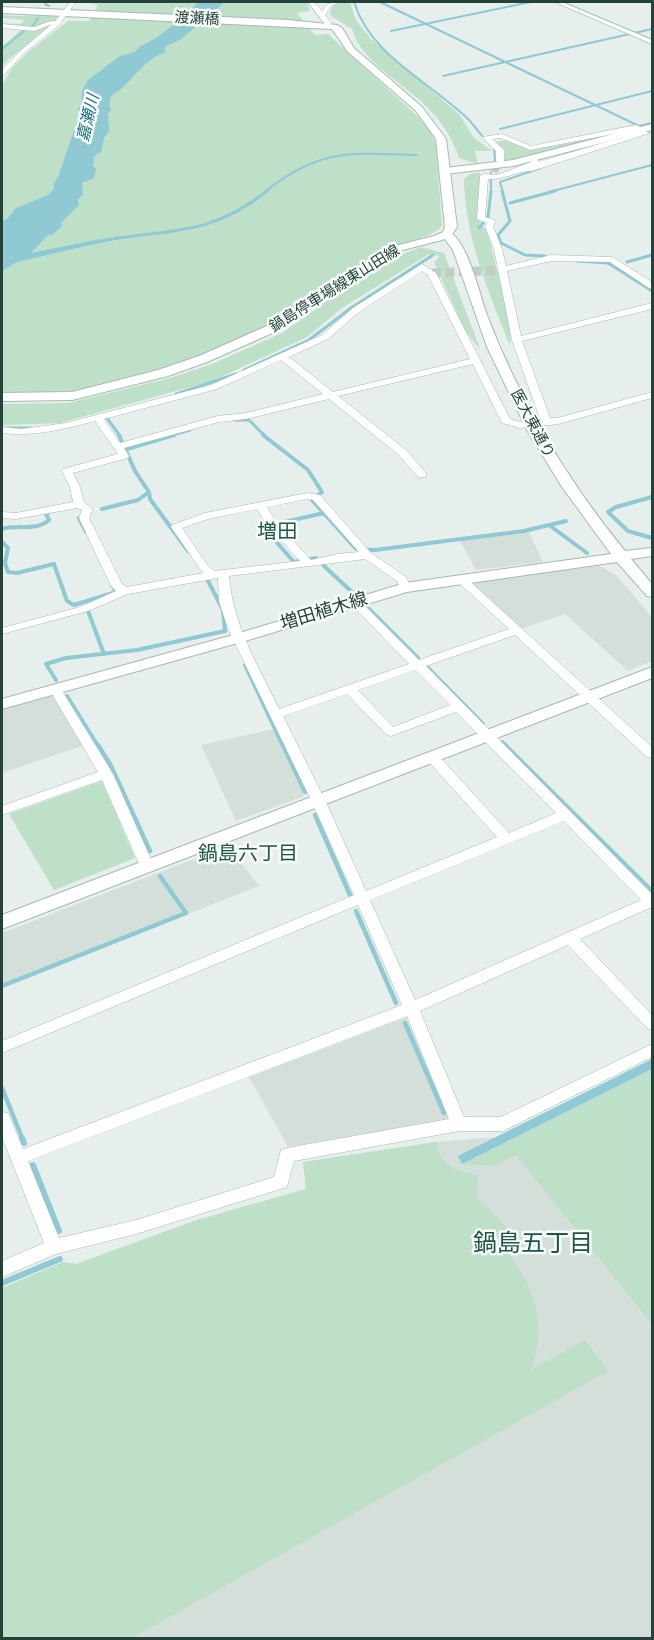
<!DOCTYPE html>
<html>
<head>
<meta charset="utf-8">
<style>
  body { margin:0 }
  #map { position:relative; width:654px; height:1640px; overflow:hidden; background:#e6efeb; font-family:"Space Grotesk",sans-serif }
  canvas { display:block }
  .frame { position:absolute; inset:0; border:3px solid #24423a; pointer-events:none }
</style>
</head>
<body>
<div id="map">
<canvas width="654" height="1640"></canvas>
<div class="frame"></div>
</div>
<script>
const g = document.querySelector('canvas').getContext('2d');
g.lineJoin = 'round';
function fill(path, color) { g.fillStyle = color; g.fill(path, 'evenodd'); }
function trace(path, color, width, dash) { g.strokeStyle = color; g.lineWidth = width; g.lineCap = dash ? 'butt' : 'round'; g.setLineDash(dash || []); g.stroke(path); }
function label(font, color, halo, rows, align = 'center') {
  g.font = font + ' "Space Grotesk","Noto Sans JP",sans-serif'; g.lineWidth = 5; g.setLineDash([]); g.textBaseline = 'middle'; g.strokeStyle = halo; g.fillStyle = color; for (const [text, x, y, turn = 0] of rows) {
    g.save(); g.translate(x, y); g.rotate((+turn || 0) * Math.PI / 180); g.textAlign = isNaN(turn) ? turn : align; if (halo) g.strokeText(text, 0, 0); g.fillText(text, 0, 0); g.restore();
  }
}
const built = new Path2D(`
  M529,532L543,562L476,570L459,539Z
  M599,566L616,575L652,617V661L628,671L565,614L520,629L468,581Z
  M63,692L75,716L82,746L2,773V709Z
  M274,729L304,796L236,821L201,745Z
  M228,846L259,886L2,987V933Z
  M406,1017L449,1119L288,1147L249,1077Z
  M652,1069V1638H2V1288L63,1262L76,1264L203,1218L306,1189L303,1162L436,1142L521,1135Z`);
const green = new Path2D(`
  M85,2H307L310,11L297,13L315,35L328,34L428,126L436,144L442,226C427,241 402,241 383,251L269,326L203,355L165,369L80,391L2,394V86L11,69L28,52L68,21H89L98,5Z
  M342,2H350L356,20L371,39L459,114L474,138L492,151H475L478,164L459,158C452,138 443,123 428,108C406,85 360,61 352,29L331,16L330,10L335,4Z
  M2,15C20,17 37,15 55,15L58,17C45,38 18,48 2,66V47L23,28L2,23L20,24L25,20L2,18Z
  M595,138L504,162L505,150L495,142L506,140L531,150Z
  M480,172L477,216L488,234L511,326L510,346C489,293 465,238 464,179L470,174Z
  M421,247L444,253L480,349L465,331L434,262L440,256L429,254L342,308L307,337L212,381L60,423L2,425V404L68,403L170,378L212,364L282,333L341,291L403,254Z
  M102,781L135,858L54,890L9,814Z
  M652,1069V1324L516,1155L493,1166L462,1164Z
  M436,1142C442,1168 454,1170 478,1175L477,1198L509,1229L496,1236C529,1280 551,1313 531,1370L585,1340L608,1371L132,1638H2V1288L63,1262L76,1264L194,1221L306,1189L303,1162Z`);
const water = new Path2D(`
  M198,2H225L181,39L165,47V53C142,59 131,85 111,96L109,105L111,110L108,115L109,131L104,138L101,152L94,156L93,166L96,169L94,178L82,183L83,194L78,200L79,205L60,224L63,225L52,235H48L31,253L100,239L103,242L17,262L2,271V221L6,220L16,208L48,195L54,189V183L58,177L80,113L78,108L81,106L82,91L88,80L120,56L135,52L139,47L156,38L187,15Z
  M652,1059V1069L462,1164L458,1156Z`);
const streamFar4 = new Path2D(`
  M46,2L45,4L49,6
  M354,2C371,57 431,82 469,120C478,130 484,140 494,148L495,161
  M380,2L639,126L652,123
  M562,2L652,40
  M32,27L38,18
  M391,31L531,2
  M2,49L24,31
  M443,76L652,29
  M500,129L652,91
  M265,192C319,148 351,153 417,155
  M491,192V172
  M503,192L500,182L541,168
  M549,192L652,165`);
const streamFar3 = new Path2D(`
  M502,191L510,221L498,235L501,243L525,255L545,256
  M510,203L555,191
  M479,228L488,217L491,191
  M96,242C165,228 207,239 267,191
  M577,261L608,263L652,291
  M627,262L652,255
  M244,370L309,340L351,308L433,255
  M176,394L236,374
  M104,414L120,436
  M234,420H249L265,436
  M2,428H31
  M169,436L190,430`);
const streamFar2 = new Path2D(`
  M119,435L135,471L149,492L150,499L188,551
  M263,435L308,470L322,492L312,500L356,549L375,550L524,531L566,521
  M127,449L174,435
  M652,497L616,507L608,512L628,531L652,538
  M102,509L138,500L149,492
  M79,518L86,532
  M280,523L324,513
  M549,525L587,553
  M268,527L264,528L294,562L299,561
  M2,529C19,524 35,532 49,520L46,514L52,510
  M2,542L8,548L5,563L8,572L17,573L54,564L67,601L74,605L116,592L112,585
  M310,559L316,558
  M323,565L353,593
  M367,607L418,658
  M88,611L104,654
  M245,665L283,746
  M427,667L483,724
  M56,680L46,664L66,658L137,650L225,631L223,610L205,575
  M67,696L98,746
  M502,742L506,746`);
const streamFar1 = new Path2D(`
  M98,745L111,766L150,851
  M283,745L305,792
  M505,745L652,891
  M315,815L350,895
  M356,911L396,1003
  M2,986L186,913L160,876
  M405,1023L444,1113
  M2,1088L23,1140`);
const stream = new Path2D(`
  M22,1138L24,1143
  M33,1165L59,1231
  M2,1283L60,1259`);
const minorTunnelFar1 = new Path2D(`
  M494,172L500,161`);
const minorTunnel = new Path2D(`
  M432,273L501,270`);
const minor = new Path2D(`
  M70,2H76L59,25L23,54L4,75L2,76V70L19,52L52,24L35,31L2,28V24L34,27L51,21H56Z
  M308,2H314L322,11L327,4L340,2L331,6L325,15L331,22V27H327Z
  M555,2H562L652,40V44Z
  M636,125L640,127L639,129L530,150L501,138L492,139L504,150V161L500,163L496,161V151L482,137L502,134L531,146Z
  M643,131L650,133L532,171C517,171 504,180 488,179L485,217L496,221L493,226L502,249L506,266L551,255L612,257L652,282V289L649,288L610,262L551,261L507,271L521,336L652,303V309L522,341L550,418H558L652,392V398L558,424L520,428L502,423L473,364L338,396L407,451L426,473V477H418L399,455L329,399L246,419L219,422L124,448L129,456L128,458L73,473L80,487L84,502L93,509L89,518L122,584L127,587L203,573L171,527L172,525L205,513L307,493L320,495L371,553L406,577L411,588L405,591L401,590L397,581L365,559L229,576C233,626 258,665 279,709L409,664L352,605L350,603L352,601H360L419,660L509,629L457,581V577H465L652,747V758L647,757L515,635L426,666L652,894V907L580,939L652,1015V1030L647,1028L568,945L420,1011L464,1117H501L652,1044V1057L503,1131H459L294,1161L287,1187L136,1234L56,1254L2,1277V1261L44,1243L2,1137V1112L8,1113L23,1149L402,1005L358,905L2,1053V1041L354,895L311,800L229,631L219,602L218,578L128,594L88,611L2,634V628L80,607L116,591L111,586L79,518L82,510L77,508L16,519L2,518V512L16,513L73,502L70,487L62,471L63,469L118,454L95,421C65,429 33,437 2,433V427L21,429L66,423L211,385L322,335L353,308L422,264L436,273L510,419L520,422L540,419L512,340L494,249L485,226L487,223L477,219L480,176L484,174L497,175L531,162L530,156H536L539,162ZM422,271L428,275L470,359L333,392L289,357L328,339L359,312ZM281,360L323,394L246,413L218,416L120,443L104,419L217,389ZM307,499L313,500L359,552L338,554L311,560L275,521L267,507ZM257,509L266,524L300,561L215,571L208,566L182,528L208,519ZM415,670L450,705L393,727L358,690ZM347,694L387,735L391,736L456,712L556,813L509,833L437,754H427L426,757L427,760L497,837L366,891L325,800L283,716ZM564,821L641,900L415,1000L370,900ZM407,1016L449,1119L287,1148L281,1150L274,1177L136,1220L59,1238L28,1161Z
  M55,685L61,689L113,774L154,866L152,869L147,871L140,866L102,780L2,815V806L98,772L49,689Z`);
const tertiary = new Path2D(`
  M652,124V130L513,166L445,174L440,171L445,168L513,160Z
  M447,231C467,237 480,296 487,315C520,401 567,480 625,551L652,548V556L631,559L652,584V597L647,596L617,562L407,592L245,641L2,709V699L233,635L405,583L611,554L562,487L527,430L487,347L453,250L441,234Z
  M652,667V678L2,929V915Z`);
const secondary = new Path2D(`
  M2,7L288,20L337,25L342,28L354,48L422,107L446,139L457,227L451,236L442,240L399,251L335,289L277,331L207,362L168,376L72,400L2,401V393L72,392L158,370L199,356L269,325L327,285L391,247L434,236L443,232L445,227L436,139L416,111L348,52L332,29L2,13Z`);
const farStreetnames = [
  ["渡瀬橋",197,19,3],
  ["鍋島停車場線東山田線",335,289,-32],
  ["医大東通り",532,424,62]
];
const farWaternames = [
  ["嘉瀬川",89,118,-77]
];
const streetNames = [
  ["増田植木線",324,612,-17]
];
const neighbourhoodNames = [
  ["増田",277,533],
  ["鍋島六丁目",248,855]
];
const nearNeighbourhoodnames = [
  ["鍋島五丁目",533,1244]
];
fill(built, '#d4dfda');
fill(green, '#bfe0c8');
fill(water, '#8ec9d4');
trace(streamFar4, '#8ec9d4', 2);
trace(streamFar3, '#8ec9d4', 3);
trace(streamFar2, '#8ec9d4', 4);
trace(streamFar1, '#8ec9d4', 4.5);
trace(stream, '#8ec9d4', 6);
trace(minorTunnelFar1, '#bfccc8', 7, [7, 4]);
trace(minorTunnel, '#bfccc8', 9, [9, 4.5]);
trace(minor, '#a8b8b2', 1);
trace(tertiary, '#a8b8b2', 2);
trace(secondary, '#a4bbb3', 2);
fill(minor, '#fff');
fill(tertiary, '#fff');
fill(secondary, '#fff');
label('15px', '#24423a', '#f7fbf9', farStreetnames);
label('italic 16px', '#1c6f80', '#f7fbf9', farWaternames);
label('18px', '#24423a', '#f7fbf9', streetNames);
label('20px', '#1f5548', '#f7fbf9', neighbourhoodNames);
label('24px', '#1f5548', '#f7fbf9', nearNeighbourhoodnames);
</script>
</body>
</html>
